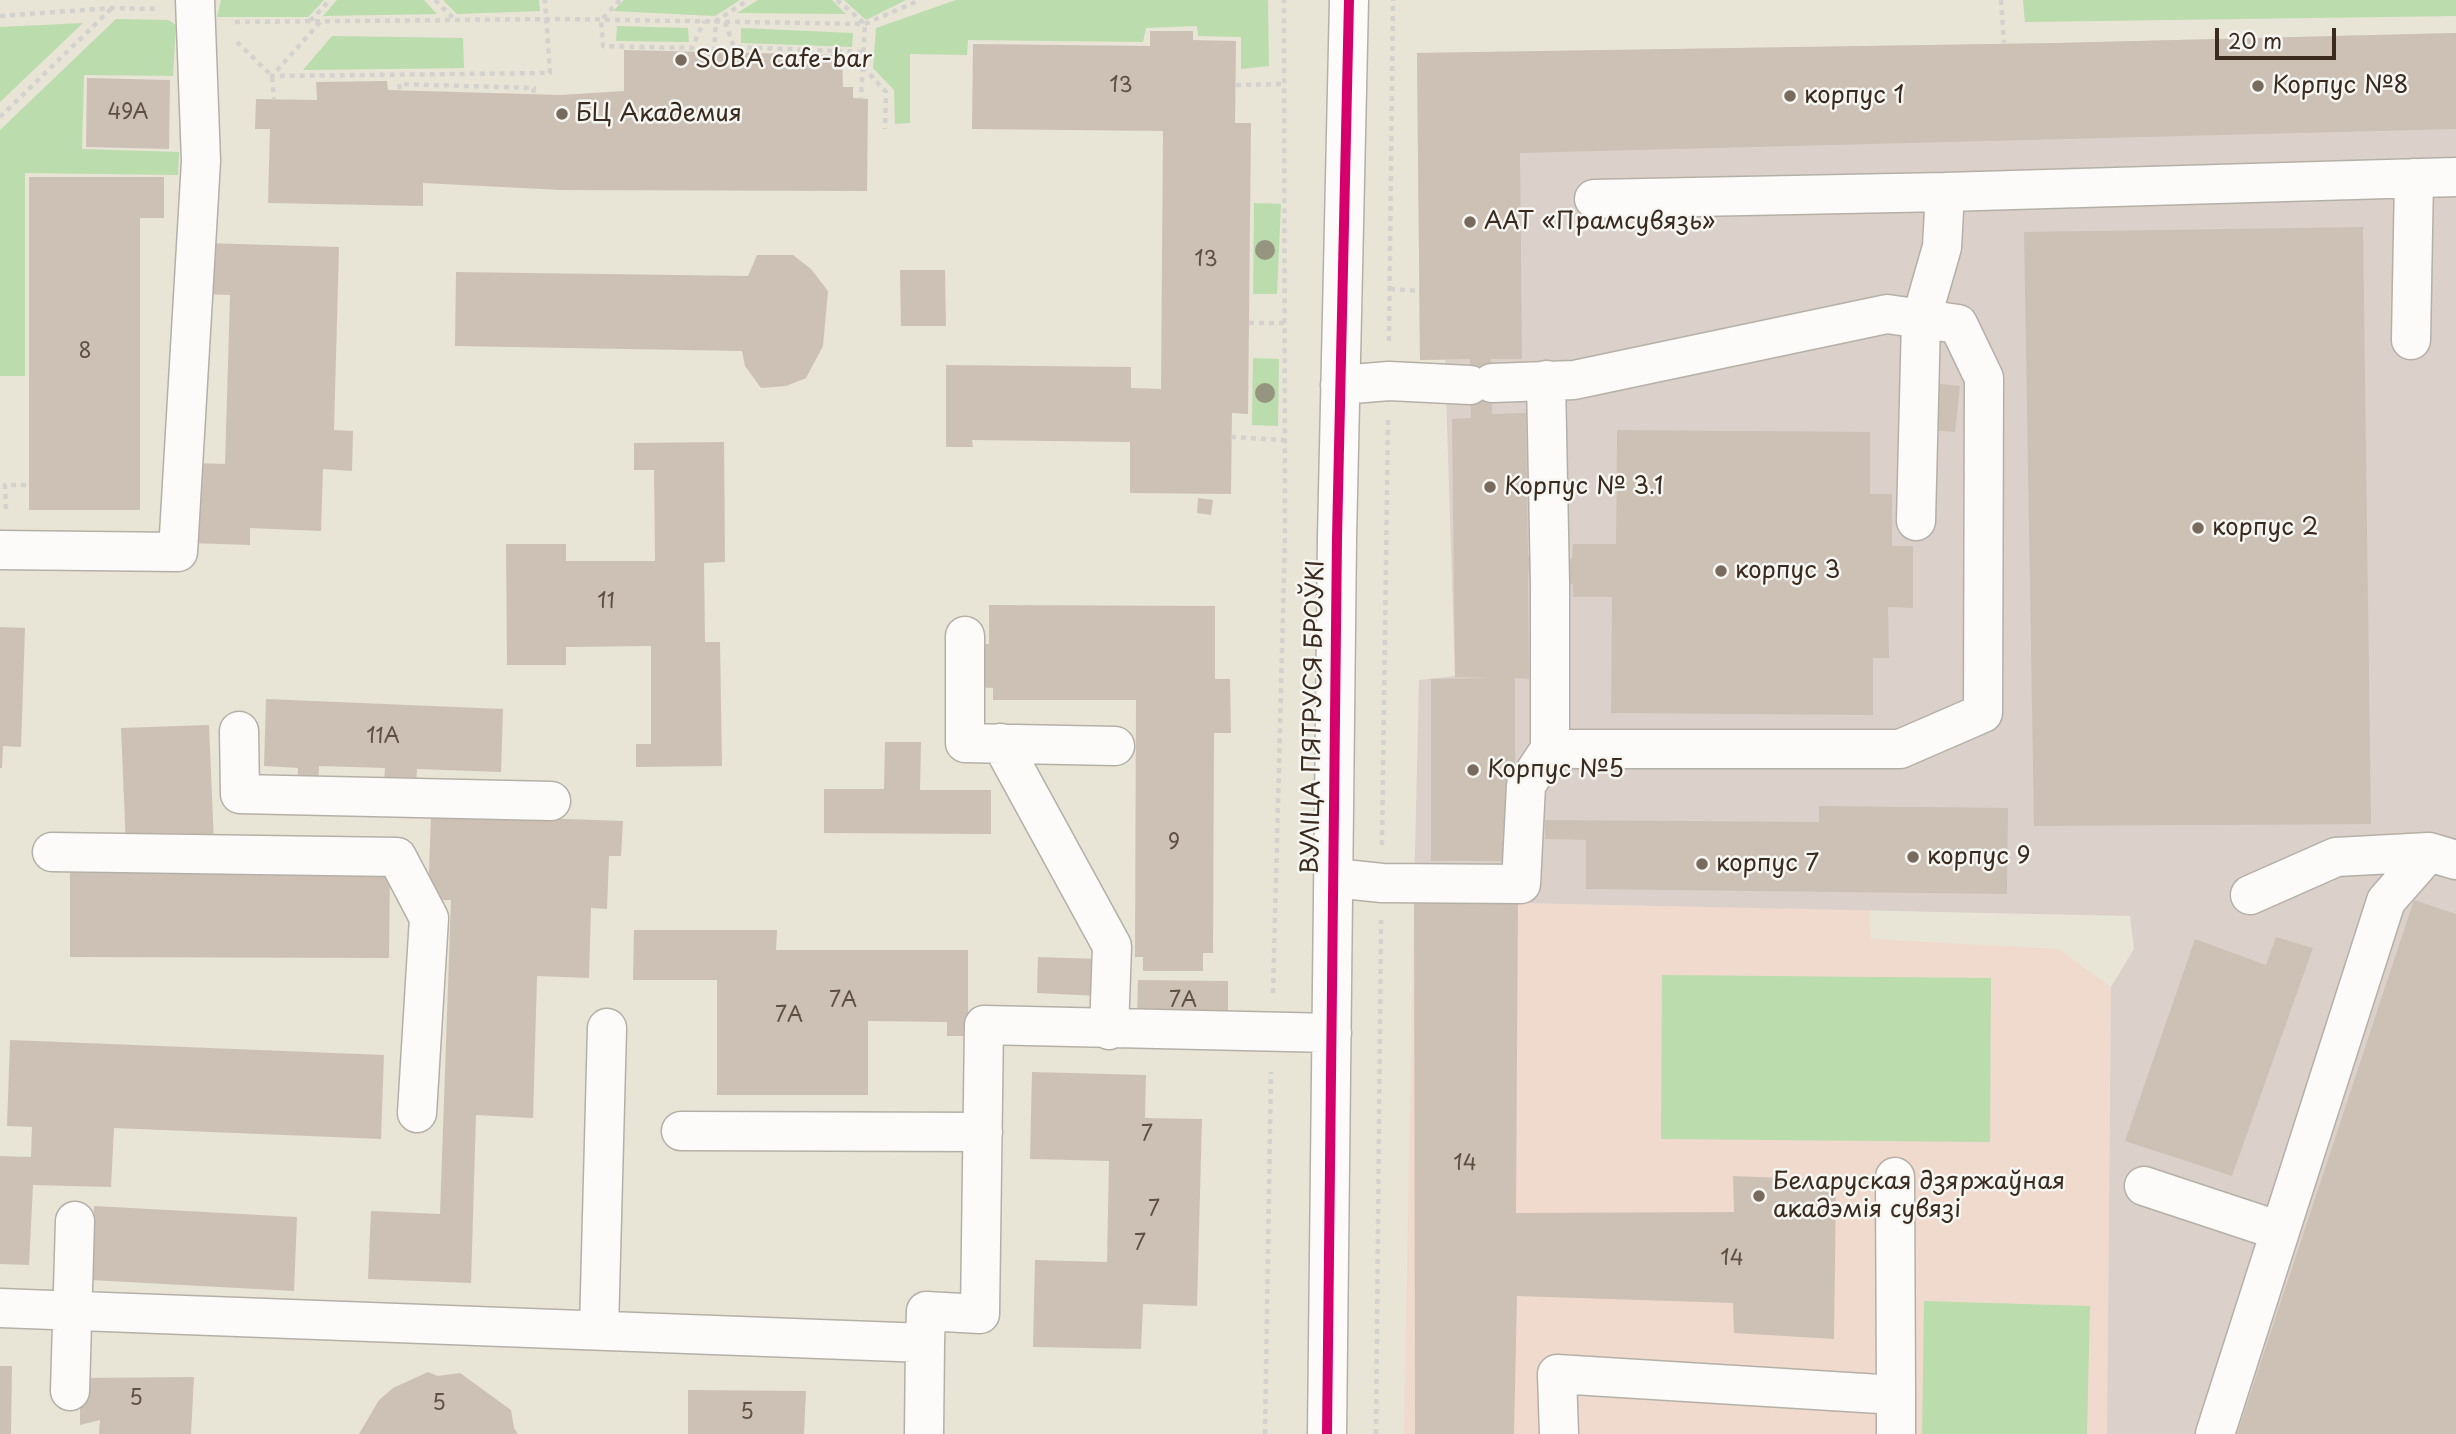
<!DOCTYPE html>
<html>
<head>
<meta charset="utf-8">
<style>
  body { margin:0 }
  #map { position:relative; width:2456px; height:1434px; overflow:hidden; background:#e8e4d6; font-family:"Playpen Sans",sans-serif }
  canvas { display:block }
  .scale { position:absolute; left:2215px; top:28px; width:121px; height:32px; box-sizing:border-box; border:4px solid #3b2a1e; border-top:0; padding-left:9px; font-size:21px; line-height:24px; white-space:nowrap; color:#3b2a1e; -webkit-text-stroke:5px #f6f6f2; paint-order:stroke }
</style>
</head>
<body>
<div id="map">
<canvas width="2456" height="1434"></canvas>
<div class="scale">20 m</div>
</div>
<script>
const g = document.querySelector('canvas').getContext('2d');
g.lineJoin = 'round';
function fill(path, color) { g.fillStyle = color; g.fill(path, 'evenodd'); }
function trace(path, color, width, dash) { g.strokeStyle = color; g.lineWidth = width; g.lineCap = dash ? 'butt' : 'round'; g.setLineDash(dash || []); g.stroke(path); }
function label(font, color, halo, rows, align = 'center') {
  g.font = font + ' "Playpen Sans",sans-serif'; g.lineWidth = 5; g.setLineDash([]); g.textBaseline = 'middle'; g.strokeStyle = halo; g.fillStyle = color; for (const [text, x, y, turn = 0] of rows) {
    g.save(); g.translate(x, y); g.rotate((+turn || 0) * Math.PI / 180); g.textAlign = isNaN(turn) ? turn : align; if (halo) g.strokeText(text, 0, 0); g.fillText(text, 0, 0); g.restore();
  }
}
const built = new Path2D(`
  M1414,896L1518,903L1869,910L1871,939L2058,949L2111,987L2107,1434H1404Z`);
const industrial = new Path2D(`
  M2456,33V1434H2107L2111,987L2134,949L2130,916L1518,903L1414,896L1419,680L1455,676L1445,360H1420L1417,53L2058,43Z`);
const green = new Path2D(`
  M221,0H324L308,17H217Z
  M337,0H424L437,14L323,16Z
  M443,0H539L540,11L457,14Z
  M624,0H740L715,16L613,11Z
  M758,0H832L846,14L737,13Z
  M844,0H906L866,20Z
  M956,0H1268L1269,66L1241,69V37L1198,36L1197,26L1146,28L1143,42L968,40L967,55L910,54V123L895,124L894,90L873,68L876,28Z
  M2023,0H2456V16L2025,22Z
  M116,19L168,20L176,25L173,76L84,75L82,149L179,152L178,175L25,173V376H0V130Z
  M83,23L0,102V27Z
  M617,26L688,28L689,42L616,41Z
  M741,28L853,33L852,47L741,43Z
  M332,36L463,38L464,68L303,70Z
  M1254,203L1281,204L1277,294H1253Z
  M1253,358L1279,359L1278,426L1252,425Z
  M1662,975L1991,978L1990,1142L1661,1139Z
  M1924,1301L2090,1306L2087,1434H1922Z`);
const building = new Path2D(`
  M1150,31H1193V40L1236,41L1235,123H1251L1248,414L1232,413L1231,494L1130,493V442L972,440L973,447H946V365L1131,367V388L1161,389L1163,131L972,129L973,44L1150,46Z
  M2456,33V129L1520,153L1522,359H1491L1492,414L1526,413L1528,556L1572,559L1573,544H1616L1617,430L1870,432V494H1892V546H1913V608L1888,607L1889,658H1873V715L1611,713L1612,597H1573V584L1530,582L1528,568L1529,679L1515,678V861H1431V679L1493,678L1455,677L1452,419L1471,418L1470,359L1420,360L1417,53L2058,43Z
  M624,50L842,55L843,87H853V98L868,99L867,191L561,190L423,183V206L268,203L270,129H255L256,99L317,100L316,82L387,81L388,90L561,95L624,91Z
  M87,78L170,80L169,149L86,147Z
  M29,177H164V218H140V510H29Z
  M2363,227L2371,824L2034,826L2024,232Z
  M205,243L339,247L334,430L353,431L352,471L323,469L321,531L250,528V545L189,543L191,463L225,464L230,295L203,294Z
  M757,255H793L811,269L828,291L823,346L806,378L786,386L761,388L745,366L742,351L455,346L456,272L748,276Z
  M900,270H945L946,326H901Z
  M1934,383L1960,386L1955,432L1930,430Z
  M724,442L725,562L704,563L705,642H720L722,766L636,767V744H651V646L566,647V665H507L506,544H566V561H655L654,470H634V443Z
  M1198,498L1213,500L1211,515L1197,513Z
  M989,605L1215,606V679H1230L1231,733H1214L1213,953H1203V971H1143V957H1135L1136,700H993V688L972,687V644H989Z
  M0,627L25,628L21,747L3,746L2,768H0Z
  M266,699L503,709L501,772L417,769L416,786L384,785L385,768L319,766L318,789L297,788L298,768L264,766Z
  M209,725L214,844L126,847L121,728Z
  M885,742H921L920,790H991V834L824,833V789H884Z
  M1819,806L2008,808L2007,894L1586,889V840L1545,839V820L1819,822Z
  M431,814L623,821L621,856H609L607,909L591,908L589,978L537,976L533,1118L476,1115L471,1283L368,1279L371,1211L440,1214L451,900H428Z
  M70,867L390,869L389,958L70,957Z
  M1414,896L1518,903L1516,1213L1734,1212L1733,1176L1836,1180L1834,1339L1734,1333L1733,1303L1517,1296L1514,1434H1415Z
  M2414,900L2456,914V1434H2237Z
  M634,930H777L776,950H968V1036H947V1022L868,1021V1095H717V980H633Z
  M2276,937L2313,948L2232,1176L2125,1141L2195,939L2266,965Z
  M1038,957L1099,959L1098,996L1037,993Z
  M1138,980L1228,981V1022L1137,1021Z
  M10,1040L384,1055L381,1139L114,1128L111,1187L33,1185L29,1265L0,1264V1156L31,1157L32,1127L7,1126Z
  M1032,1072L1146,1075L1145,1118L1202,1119L1197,1306L1143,1304L1141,1349L1033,1347L1035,1260L1107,1262L1109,1161L1030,1159Z
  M94,1206L297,1217L294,1291L90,1280Z
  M0,1366H12L11,1434H0Z
  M428,1372L438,1376L460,1373L511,1410L514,1428L518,1434H359L379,1400L393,1388Z
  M194,1377L191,1434H99L100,1420L80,1425V1378Z
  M688,1390L806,1391L804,1434H688Z`);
const path = new Path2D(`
  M435,0L454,19
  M620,0L601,20L603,46L692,48L704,21
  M837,0L865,24L861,98
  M2001,0L2004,43
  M0,16L112,8L156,9
  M310,21L330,0
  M235,22L565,19L865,24L920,0
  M320,22L272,76L550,73L545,0
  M725,22L734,47L864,52
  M237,42L272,76L274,99
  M714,52L716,21L748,0
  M863,67L886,92L885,129
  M1236,85L1285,84
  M400,89L399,84L534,88L533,94
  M0,117L112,8
  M1390,289L1420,291
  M1249,323H1286
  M1389,341L1393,0
  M1231,437L1285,440
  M6,509L5,485H29
  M1382,845L1388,420
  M1273,993L1285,538L1284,0
  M1265,1434L1271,1072
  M1376,1434L1381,920`);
const minor = new Path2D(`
  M1945,192L2456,177
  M1594,199L1945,192L1942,247L1921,320L1916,521
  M2411,340L2414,178
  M1492,383L1574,380L1887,314L1958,324L1984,378L1983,713L1900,749H1550V584L1546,380
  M1340,385L1389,381L1470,385
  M0,550L178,552L201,161L195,0
  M965,636V743L1115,746
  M239,731L240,794L551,801
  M1001,743L1112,946L1109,1030
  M52,852L397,857L429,918L417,1113
  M1334,878L1382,883L1521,884L1526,785L1550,749
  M2250,895L2336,857L2429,852
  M681,1131L983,1132
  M2144,1186L2280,1231
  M0,1308L925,1343L924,1434
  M599,1330L607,1028
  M925,1343L926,1311L980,1314L984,1025L1332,1033
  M70,1391L75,1221
  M1327,1434L1337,538L1349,0
  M1559,1434L1557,1374L1896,1395L1895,1177
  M1896,1434V1395
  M2215,1434L2386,901L2429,852L2456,860`);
const cycleway = new Path2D(`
  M1327,1434L1337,538L1349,0`);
const trees = [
  [1265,250],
  [1265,393]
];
const markers = [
  [681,60,7,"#786b5e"],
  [2258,86,7,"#786b5e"],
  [1790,96,7,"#786b5e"],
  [562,114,7,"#786b5e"],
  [1470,222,7,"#786b5e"],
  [1490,487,7,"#786b5e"],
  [2198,528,7,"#786b5e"],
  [1721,571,7,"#786b5e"],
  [1473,770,7,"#786b5e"],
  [1913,857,7,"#786b5e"],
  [1702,864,7,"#786b5e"],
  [1759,1196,7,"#786b5e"]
];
const numberNames = [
  ["13",1121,86],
  ["49А",128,113],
  ["13",1206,260],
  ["8",85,352],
  ["11",606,602],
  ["11А",383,737],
  ["9",1174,843],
  ["7А",843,1001],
  ["7А",1183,1001],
  ["7А",789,1016],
  ["7",1147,1135],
  ["14",1465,1164],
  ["7",1154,1210],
  ["7",1140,1244],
  ["14",1732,1259],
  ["5",136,1399],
  ["5",439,1404],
  ["5",747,1413]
];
const poiNames = [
  ["SOBA cafe-bar",695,60],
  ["Корпус №8",2272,86],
  ["корпус 1",1804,96],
  ["БЦ Академия",576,114],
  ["ААТ «Прамсувязь»",1484,222],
  ["Корпус № 3.1",1504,487],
  ["корпус 2",2212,528],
  ["корпус 3",1735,571],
  ["Корпус №5",1487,770],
  ["корпус 9",1927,857],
  ["корпус 7",1716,864],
  ["Беларуская дзяржаўная",1773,1182],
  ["акадэмія сувязі",1773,1210]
];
const streetNames = [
  ["ВУЛІЦА ПЯТРУСЯ БРОЎКІ",1314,717,-89]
];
fill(built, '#f0dace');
fill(industrial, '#dcd0ca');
fill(green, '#bbdcad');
fill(building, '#cdc1b6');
trace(minor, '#b5b0a7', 41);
trace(path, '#d4d2ce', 4.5, [5, 5]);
trace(minor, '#fcfbf9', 38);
trace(cycleway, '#d6006c', 10);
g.fillStyle = '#969580';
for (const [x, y] of trees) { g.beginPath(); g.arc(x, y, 10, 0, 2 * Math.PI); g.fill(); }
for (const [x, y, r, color] of markers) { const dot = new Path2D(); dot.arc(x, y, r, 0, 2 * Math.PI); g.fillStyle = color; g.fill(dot); trace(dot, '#f6f6f2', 2.5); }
label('21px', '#605044', null, numberNames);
label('24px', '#3b2a1e', '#f6f6f2', poiNames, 'left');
label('24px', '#3b2a1e', '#f6f6f2', streetNames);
</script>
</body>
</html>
